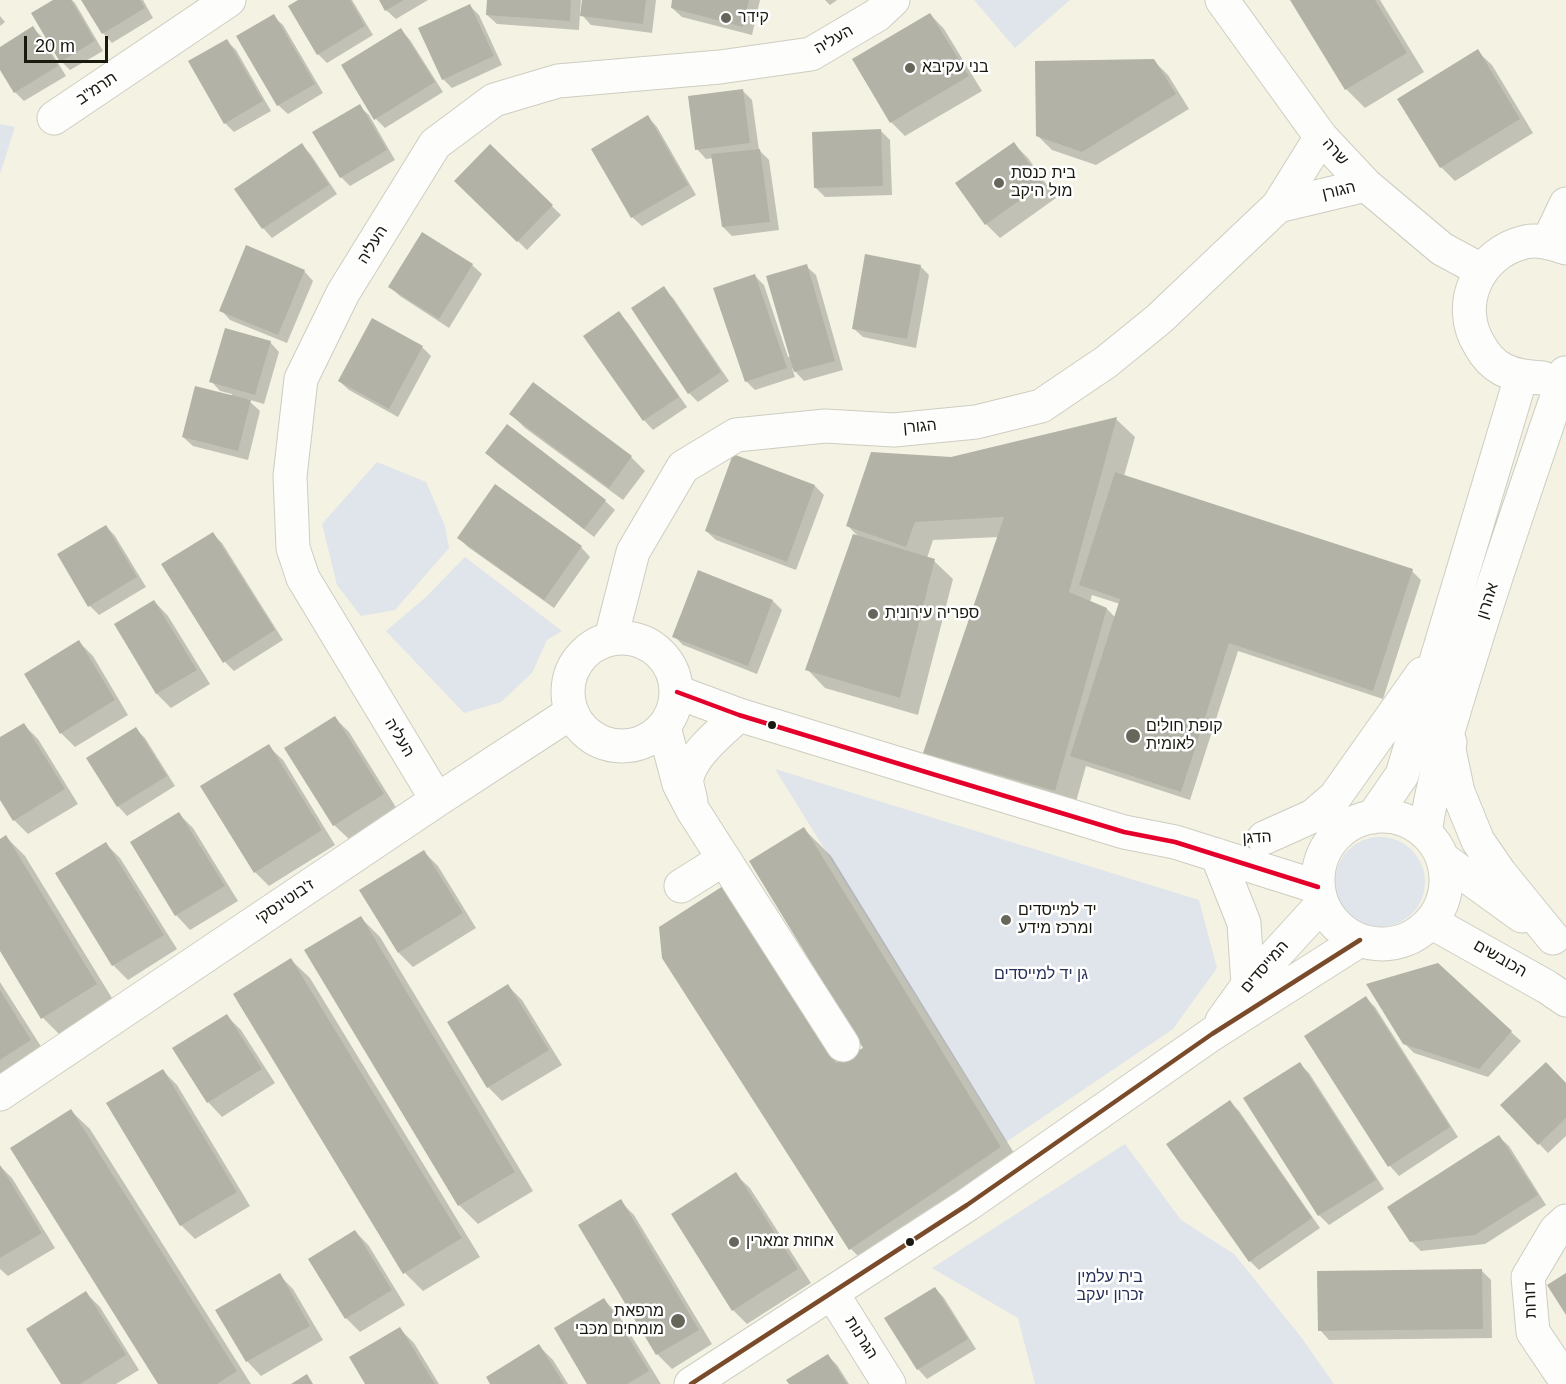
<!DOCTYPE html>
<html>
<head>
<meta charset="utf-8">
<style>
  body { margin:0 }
  #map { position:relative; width:1566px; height:1384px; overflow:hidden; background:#f3f2e3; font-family:Arial,sans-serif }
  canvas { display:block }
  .scale { position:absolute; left:24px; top:36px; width:84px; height:27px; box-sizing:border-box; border:3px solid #1b1a10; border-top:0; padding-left:8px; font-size:18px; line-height:21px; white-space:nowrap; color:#1b1a10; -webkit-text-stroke:4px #fff; paint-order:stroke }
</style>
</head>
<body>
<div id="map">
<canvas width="1566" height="1384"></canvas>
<div class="scale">20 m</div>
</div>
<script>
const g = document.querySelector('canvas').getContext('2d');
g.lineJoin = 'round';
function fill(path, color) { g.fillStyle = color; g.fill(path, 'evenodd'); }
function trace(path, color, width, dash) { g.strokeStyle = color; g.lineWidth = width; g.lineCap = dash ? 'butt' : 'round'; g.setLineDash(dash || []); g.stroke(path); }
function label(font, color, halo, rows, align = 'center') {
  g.font = font + ' Arial,Heebo,sans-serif'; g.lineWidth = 5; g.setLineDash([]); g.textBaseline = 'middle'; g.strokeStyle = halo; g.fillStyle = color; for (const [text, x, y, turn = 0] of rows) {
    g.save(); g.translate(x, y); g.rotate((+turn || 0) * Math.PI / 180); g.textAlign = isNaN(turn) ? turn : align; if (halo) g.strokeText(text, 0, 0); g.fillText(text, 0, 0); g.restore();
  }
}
const green = new Path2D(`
  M974,0H1070L1015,48Z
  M0,124L15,127L0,174Z
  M377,462L426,482L445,526L449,548L395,610L361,616L337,585L322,524Z
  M465,557L562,631L547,640L532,673L501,702L464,713L386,631L426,597Z
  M775,769L1199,900L1217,968L1173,1029L1006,1142Z
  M1335 882a45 45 0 1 1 90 0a45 45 0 1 1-90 0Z
  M1125,1144L1181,1220L1234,1254L1301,1337L1334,1384H1035L1018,1318L932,1268Z`);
const shadow = new Path2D(`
  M56,0H72L75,3L103,51L70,70L61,61Z
  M83,0H143L153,18L112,43L103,33Z
  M301,0H352L373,35L327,63L318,54Z
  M380,0H428L396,19L386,10Z
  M489,0H581L580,13H582L584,0H656L652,33L591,25L580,13L579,30L497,24L487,15Z
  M674,0H760L752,35L682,17L672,8Z
  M825,0H837L830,5Z
  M1292,0H1380L1424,72L1365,108L1347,90Z
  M470,6L479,15L502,65L452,88L443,79Z
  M930,14L944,29L982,91L905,136L891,122Z
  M0,16L5,22L0,26Z
  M273,16L283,25L323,93L288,114L278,105Z
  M33,28L42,37L66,76L24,101L15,92L0,67V48Z
  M401,30L410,40L443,92L385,128L376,119Z
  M227,41L236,50L271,111L234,132L225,123Z
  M1477,51L1492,65L1533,133L1455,181L1441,167Z
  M1154,61L1168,75L1189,109L1096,165L1052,150L1038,136Z
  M743,91L752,100L759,150L769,160L779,230L732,236L723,227L713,158L706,159L697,149Z
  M359,106L369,115L395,160L350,186L341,177Z
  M648,117L657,127L696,195L642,226L632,217Z
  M881,131L890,140L892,195L825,197L815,187Z
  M1014,144L1028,158L1056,198L1000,238L986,224Z
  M302,145L311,155L337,194L272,238L263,228L237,189Z
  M490,146L561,215L527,250L456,181Z
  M423,234L472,265L482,274L449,328L400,296L390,287Z
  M806,266L816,275L843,370L804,381L792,368L795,377L755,390L746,381L755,276L764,285L788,357L791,356Z
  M920,266L929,275L916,348L863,337L853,328Z
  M304,271L313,281L287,343L230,320L221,310Z
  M663,288L673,298L729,381L698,402L689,393Z
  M619,313L628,323L687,407L653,430L644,420L585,336Z
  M270,342L279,352L264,404L247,399L260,411L248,460L193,446L183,437L231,397L232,394L220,391L211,381Z
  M422,347L431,356L398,417L349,390L339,381Z
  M511,414L631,457L645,471L623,500L525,428Z
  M1116,419L1135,437L1124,476L1412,571L1421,580L1383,699L1238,651L1190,800L1086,766L1074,809L943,771L924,753L999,537L933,540L927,558L934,561L953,579L918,715L825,688L807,669L860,538L848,526L951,459ZM1092,595L1120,604L1116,618L1107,609L1090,602Z
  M487,453L605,501L615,510L594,537L496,462Z
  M815,486L824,495L796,570L716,540L706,531Z
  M106,526L115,536L146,587L99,615L90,606Z
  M213,534L222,543L283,640L234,671L225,662Z
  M459,538L581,547L590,557L554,608L468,547Z
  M699,572L773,601L782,610L757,674L683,645L674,636Z
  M154,601L168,616L210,684L171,708L157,694L116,625Z
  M79,642L93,656L128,715L75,747L61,733Z
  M335,718L349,732L397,809L349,839L334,825Z
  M24,725L38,739L78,804L28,834L14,820L0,797V739Z
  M136,729L145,738L175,786L127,816L118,806L88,759Z
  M268,746L283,760L335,845L269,886L255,872Z
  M179,814L193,828L238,901L190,930L176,915L132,842Z
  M804,829L831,856L1027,1174L878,1276L851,1249L663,958L843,1061L865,1048Z
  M6,837L25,856L115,1003L61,1036L43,1018L0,949V841Z
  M106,844L120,858L177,949L128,980L113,965L57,874Z
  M424,852L438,866L476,928L413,967L399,953Z
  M361,918L380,937L533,1191L478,1224L459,1205Z
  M291,960L310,978L480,1257L423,1291L405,1273Z
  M1437,965L1521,1041L1488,1077L1414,1053L1404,1043Z
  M0,982L49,1059L0,1090Z
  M508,986L522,1000L562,1065L502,1101L488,1087Z
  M1366,998L1375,1007L1458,1137L1399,1176L1390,1166L1306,1036Z
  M227,1016L241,1030L275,1083L222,1117L208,1102L175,1049Z
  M1300,1064L1309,1073L1384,1189L1329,1225L1319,1215L1245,1099Z
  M163,1071L177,1085L250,1206L195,1239L181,1225Z
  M1566,1085V1136L1548,1153L1502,1105Z
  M1230,1102L1239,1111L1320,1228L1259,1270L1250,1261Z
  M71,1111L90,1129L251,1384H160Z
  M1499,1137L1509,1146L1546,1205L1485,1244L1421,1251L1411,1241Z
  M0,1166L12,1178L55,1248L8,1276L0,1269Z
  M735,1174L750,1188L811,1283L747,1324L733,1310Z
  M620,1201L634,1215L712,1344L672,1369L658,1355L580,1225Z
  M355,1231L369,1246L405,1305L360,1332L346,1318Z
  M1482,1271L1491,1280L1492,1338L1329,1340L1320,1330Z
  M279,1275L293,1289L323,1340L261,1376L247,1361Z
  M935,1288L944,1298L976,1349L927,1379L918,1369Z
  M86,1293L100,1307L139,1370L116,1384H63Z
  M604,1300L618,1314L661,1384H589Z
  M400,1329L414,1343L439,1384H367Z
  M539,1346L553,1360L568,1384H491Z
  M828,1356L837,1365L849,1384H790Z`);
const building = new Path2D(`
  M53,0H71L95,41L60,62L31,13Z
  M81,0H140L145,8L102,34Z
  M298,0H350L365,26L317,55L288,6Z
  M379,0H404L385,11Z
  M487,0H571L570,21L486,15Z
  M582,0H646L643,24L580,16Z
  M672,0H749L743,27L671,8Z
  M1290,0H1375L1407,53L1345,90Z
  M470,4L494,56L442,80L418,28Z
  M930,13L969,76L890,123L852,59Z
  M274,14L315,84L277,106L236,36Z
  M33,26L58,66L14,93L0,70V47Z
  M401,28L435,82L374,120L341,65Z
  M227,39L263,101L224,124L188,61Z
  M1478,49L1520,119L1440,168L1397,99Z
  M1154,59L1176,94L1082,152L1036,136L1035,61Z
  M743,89L750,143L695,150L688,96Z
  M360,104L387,150L340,178L312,132Z
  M648,115L688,185L631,218L591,149Z
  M881,129L883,186L814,188L812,132Z
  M1014,142L1043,184L985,225L955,183Z
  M302,143L329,185L262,229L234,189Z
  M490,144L553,205L517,242L454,181Z
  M760,149L770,222L722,227L711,154Z
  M422,232L473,264L439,319L388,287Z
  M246,245L305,270L278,335L219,311Z
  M865,254L921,265L907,339L852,329Z
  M807,264L835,361L794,372L766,276Z
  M755,274L787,368L745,382L713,288Z
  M664,286L721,372L688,394L631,308Z
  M619,311L679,397L643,421L583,336Z
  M372,318L423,346L389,409L338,381Z
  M225,328L271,341L255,395L209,382Z
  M533,382L632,456L609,488L509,414Z
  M195,386L251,400L238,451L182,437Z
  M1117,417L1069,592L1107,608L1055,791L923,753L1004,517L915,522L906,547L846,526L871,452L951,457Z
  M507,424L606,500L584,529L485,453Z
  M733,454L815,485L787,562L705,531Z
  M1115,472L1413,569L1373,691L1229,643L1181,792L1070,756L1120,599L1079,585Z
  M495,484L582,546L544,600L457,538Z
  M106,525L137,577L88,607L57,554Z
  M213,532L275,630L223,663L161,564Z
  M853,534L935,559L900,698L805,670Z
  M698,570L773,600L748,666L672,637Z
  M154,600L197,670L156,694L114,624Z
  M79,640L115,700L60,734L24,674Z
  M335,716L384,794L333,826L284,748Z
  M24,723L65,789L13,821L0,800V737Z
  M136,727L167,776L117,807L86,758Z
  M269,744L322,830L254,873L200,786Z
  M179,812L225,886L175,916L130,842Z
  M804,827L1001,1147L849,1250L662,958L659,927L723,886L836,1063L863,1048L749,861Z
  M6,835L97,984L41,1019L0,951V839Z
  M106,842L164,935L112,966L55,873Z
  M424,850L463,913L398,953L359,890Z
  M361,916L515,1172L458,1206L304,950Z
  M291,958L462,1238L403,1274L233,994Z
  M1438,963L1512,1031L1479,1069L1403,1044L1366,984Z
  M508,984L549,1050L487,1088L447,1022Z
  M0,990L31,1040L0,1060Z
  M1366,996L1450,1127L1388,1167L1304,1036Z
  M227,1014L262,1069L207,1103L172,1048Z
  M1300,1062L1376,1180L1318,1216L1243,1098Z
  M1546,1062L1566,1083V1118L1538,1145L1500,1105Z
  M163,1069L237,1192L180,1226L106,1103Z
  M1230,1100L1312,1218L1249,1262L1166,1144Z
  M71,1109L237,1371L217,1384H158L10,1148Z
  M1499,1135L1538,1195L1475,1235L1410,1242L1387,1207Z
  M0,1165L42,1233L0,1258Z
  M736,1172L798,1269L732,1311L671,1214Z
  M621,1199L699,1330L656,1355L578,1225Z
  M355,1230L392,1290L345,1319L308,1259Z
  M1482,1269L1483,1329L1318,1331L1317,1271Z
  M280,1273L310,1326L246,1362L215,1310Z
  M1566,1273V1315L1547,1285Z
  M935,1287L968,1339L917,1370L884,1318Z
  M86,1291L126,1355L80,1384H61L26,1329Z
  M604,1298L649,1371L627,1384H587L554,1328Z
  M400,1327L435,1384H365L349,1357Z
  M539,1344L564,1384H490L486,1377Z
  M828,1354L847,1384H789L786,1380Z
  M307,1374L313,1384H291Z`);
const minor = new Path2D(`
  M1222,0L1321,137L1366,185L1442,249L1481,270
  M54,118L229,0
  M1278,206L1366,185
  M1548,242L1566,204
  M1543,378C1528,377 1515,376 1502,369C1493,364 1485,355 1480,346C1454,305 1478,253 1525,242C1539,239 1553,244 1566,248
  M568 692a54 54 0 1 1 108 0a54 54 0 1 1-108 0Z
  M611,638L633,552L683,467L736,435L825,426L894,430L976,422L1041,406L1106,362L1159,319L1278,206L1321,137
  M677,692L739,715L939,776L1124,832L1175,842L1318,887
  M664,727L679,784L692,809L843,1045
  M1450,742L1449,750L1458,792L1478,841L1500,873L1553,938
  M437,800L303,578L293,548L290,476L301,379L343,293L435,144L494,100L558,81L720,67L811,54L877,15L893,0
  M691,802C690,795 686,785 687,778C692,754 722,731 739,715
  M1318 880a64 64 0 1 1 128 0a64 64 0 1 1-128 0Z
  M1373,817L1402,775L1521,377
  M1425,833C1434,772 1453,714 1471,656C1500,561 1533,467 1565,373
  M1264,838L1313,816L1335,797L1422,674
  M1217,855L1244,923L1248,985
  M1443,859L1522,916
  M681,886L724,859
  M1431,922L1547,987L1566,1000
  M1222,1021L1248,985L1322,904
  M0,1094L437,800L572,712
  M1566,1221L1556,1230L1528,1277L1533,1332L1566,1381
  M832,1293L889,1384
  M691,1384L967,1205L1212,1034L1360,940`);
const bus1 = new Path2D(`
  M677,692L739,715L939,776L1124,832L1175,842L1318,887`);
const bus2 = new Path2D(`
  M691,1384L967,1205L1212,1034L1360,940`);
const markers = [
  [726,18,6,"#67665a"],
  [910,68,6,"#67665a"],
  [999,183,6,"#67665a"],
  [873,614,6,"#67665a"],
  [772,725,5,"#1b1a10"],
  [1133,736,8,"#67665a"],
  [1006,920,6,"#67665a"],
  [734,1242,6,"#67665a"],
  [910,1242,5,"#1b1a10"],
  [678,1321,8,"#67665a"]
];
const poiNames = [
  ["קידר",738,18],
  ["בני עקיבא",922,68],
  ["בית כנסת",1011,174],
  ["מול היקב",1011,192],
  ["ספריה עירונית",885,614],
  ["קופת חולים",1146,727],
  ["לאומית",1146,745],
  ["יד למייסדים",1018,911],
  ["ומרכז מידע",1018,929],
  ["אחוזת זמארין",746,1242],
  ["מרפאת",664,1312,"right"],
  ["מומחים מכבי",664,1330,"right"]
];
const streetNames = [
  ["העליה",834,40,-30],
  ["תרמ\"ב",97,89,-34],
  ["שרה",1335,152,48],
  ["הגורן",1339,191,-13],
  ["העליה",373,245,-58],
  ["הגורן",920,427,-5],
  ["אהרון",1488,601,-72],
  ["העליה",399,738,59],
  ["הדגן",1257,838,-3],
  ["ז'בוטינסקי",285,902,-34],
  ["הכובשים",1500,959,30],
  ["המייסדים",1265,967,-49],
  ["דורות",1531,1300,-92],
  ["הגרנות",861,1338,58]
];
const parkNames = [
  ["גן יד למייסדים",1041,975],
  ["בית עלמין",1110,1278],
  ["זכרון יעקב",1110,1296]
];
fill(green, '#e0e4eb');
fill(shadow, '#0003');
fill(building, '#b2b2a6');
trace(minor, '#cecdc1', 35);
trace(minor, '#fdfdfb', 33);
trace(bus1, '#e4002b', 4.5);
trace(bus2, '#7a4b2a', 4.5);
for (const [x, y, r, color] of markers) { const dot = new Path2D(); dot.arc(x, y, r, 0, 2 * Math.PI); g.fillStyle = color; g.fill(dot); trace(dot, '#fff', 2); }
label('16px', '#1b1a10', '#fff', poiNames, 'left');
label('16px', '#1b1a10', '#fff', streetNames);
label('16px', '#273158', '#fff', parkNames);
</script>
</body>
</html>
